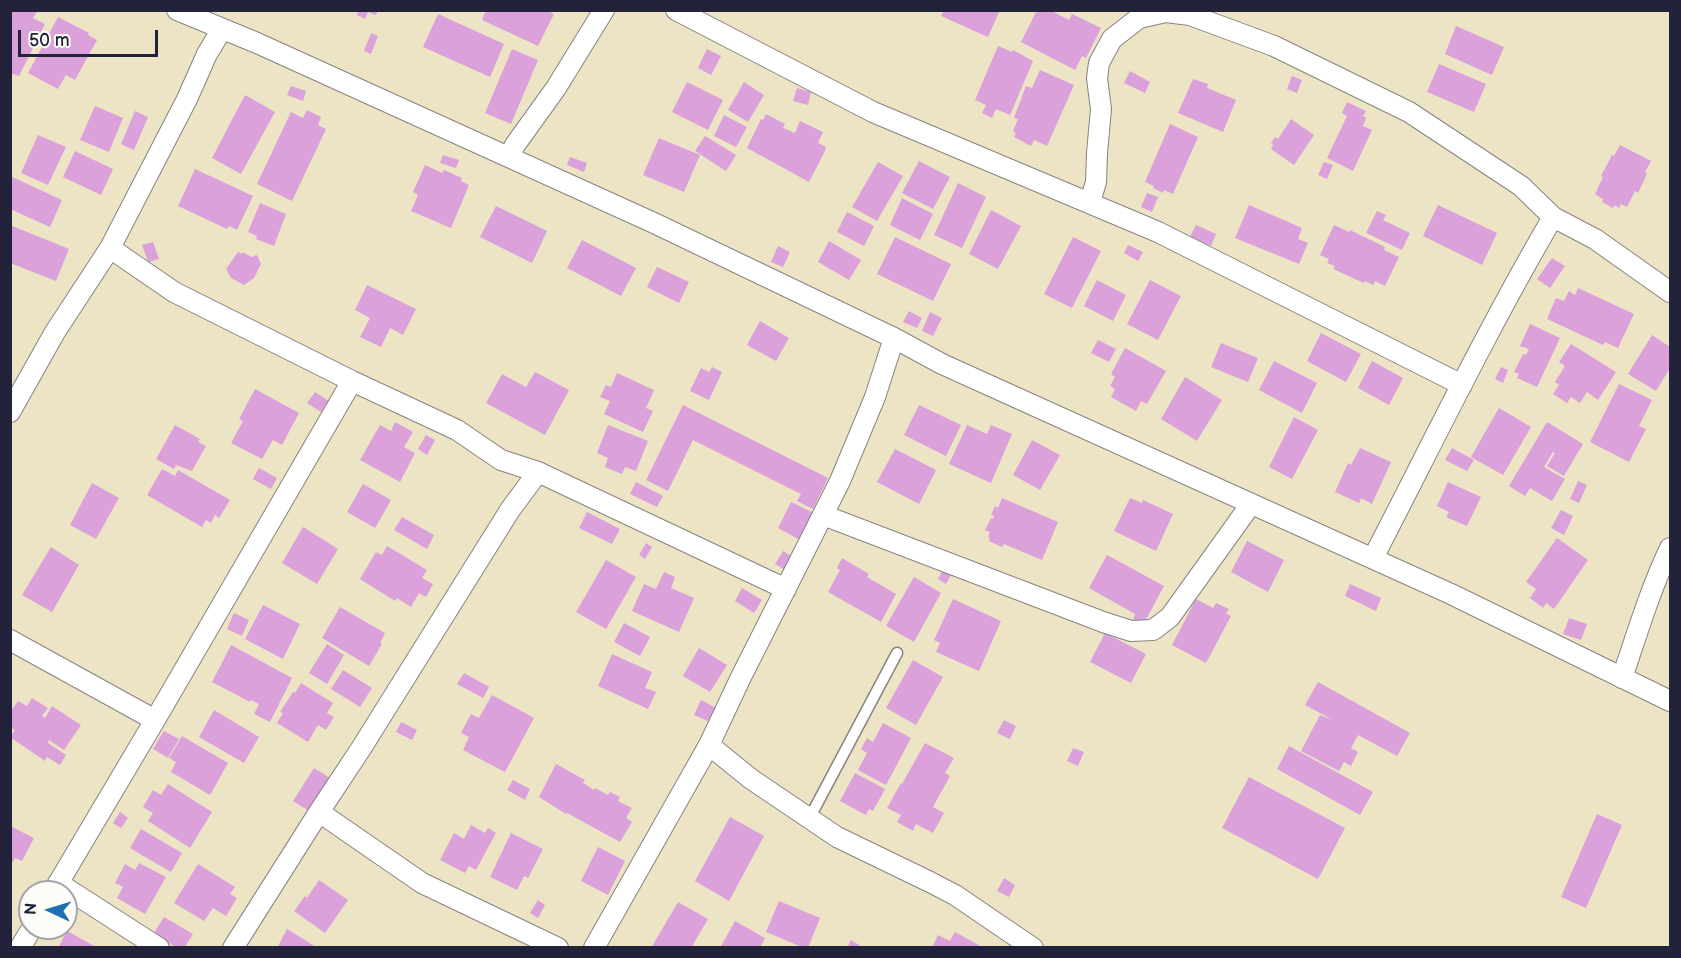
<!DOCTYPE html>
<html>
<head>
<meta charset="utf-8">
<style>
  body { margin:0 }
  #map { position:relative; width:1681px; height:958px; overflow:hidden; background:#ece4c5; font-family:"Balsamiq Sans",sans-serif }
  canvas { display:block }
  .frame { position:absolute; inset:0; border:12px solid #22223b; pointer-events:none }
  .north { position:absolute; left:18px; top:880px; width:60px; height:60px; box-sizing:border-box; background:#fdfcf7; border:2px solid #a5a5ac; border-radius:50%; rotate:274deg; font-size:16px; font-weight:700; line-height:24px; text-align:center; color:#22223b }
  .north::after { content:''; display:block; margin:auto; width:21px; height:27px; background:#1f6fb2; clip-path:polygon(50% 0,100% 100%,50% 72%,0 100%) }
  .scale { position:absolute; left:18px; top:30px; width:140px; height:27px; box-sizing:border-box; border:3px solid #22223b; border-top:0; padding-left:8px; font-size:18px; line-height:21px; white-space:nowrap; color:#22223b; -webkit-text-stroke:4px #fdfcf7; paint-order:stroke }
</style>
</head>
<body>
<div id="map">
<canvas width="1681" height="958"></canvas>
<div class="frame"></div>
<div class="north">N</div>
<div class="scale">50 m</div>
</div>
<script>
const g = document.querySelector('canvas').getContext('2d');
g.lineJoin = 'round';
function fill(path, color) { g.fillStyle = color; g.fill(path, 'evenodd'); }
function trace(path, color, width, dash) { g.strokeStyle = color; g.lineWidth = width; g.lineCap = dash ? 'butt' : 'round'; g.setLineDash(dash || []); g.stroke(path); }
const building = new Path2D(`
  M10,10H38L33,18L45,24L19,76L10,73Z
  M358,10H378L376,15L368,12L365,19L357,15Z
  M486,10H546L554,14L538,46L482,20Z
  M944,10H1000L988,37L941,16Z
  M1037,10H1050L1069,20L1072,14L1101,28L1086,58L1082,56L1075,70L1021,42Z
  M438,14L504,44L490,77L423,47Z
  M58,17L89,33L88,35L97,40L75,80L66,75L58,89L28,73Z
  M1456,26L1504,47L1492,75L1445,54Z
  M371,33L378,36L371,54L364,51Z
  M998,46L1012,52L1013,50L1033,61L1010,115L996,109L992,118L982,113L986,105L975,100Z
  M512,49L538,60L511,124L485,113Z
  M707,49L721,56L711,75L698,68Z
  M1439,64L1486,84L1474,112L1427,92Z
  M1040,70L1074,85L1047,146L1034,140L1031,146L1014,137L1016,133L1013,131L1018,119L1014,118L1026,86L1032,88Z
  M1130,71L1150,82L1145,93L1124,83Z
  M1292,76L1302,80L1297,93L1287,89Z
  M1193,79L1208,84L1207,88L1236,100L1223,132L1178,113Z
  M687,82L723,100L708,130L672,112Z
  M744,82L764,95L748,122L728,110Z
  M291,86L306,91L303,101L287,95Z
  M797,88L811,92L808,105L793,101Z
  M245,95L275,112L241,174L212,158Z
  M1347,102L1366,111L1363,116L1366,118L1363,126L1372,130L1353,171L1327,158L1347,116L1342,113Z
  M95,106L123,118L109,152L80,140Z
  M307,110L321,117L318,125L326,129L292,201L257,184L291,112L303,118Z
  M135,111L148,117L134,150L121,144Z
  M766,114L785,124L783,128L795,133L800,121L823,132L818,143L826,147L824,153L809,182L747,148L761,119L763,120Z
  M724,115L747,127L736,147L714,136Z
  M1291,119L1314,135L1294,165L1271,149L1273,145L1271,143L1275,137L1278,139Z
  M1170,124L1198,137L1173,194L1164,190L1163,193L1153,188L1154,186L1145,182Z
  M38,135L66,147L48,185L21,173Z
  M705,136L736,155L726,171L695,151Z
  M659,138L700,155L684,192L643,175Z
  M1620,145L1651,161L1645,172L1647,174L1638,193L1635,191L1627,207L1621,204L1619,208L1615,205L1613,208L1602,202L1603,199L1595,194L1603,177L1601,176L1612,155L1614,156Z
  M75,151L113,169L101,195L63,177Z
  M443,155L459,160L456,168L440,163Z
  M570,157L587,163L584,172L567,165Z
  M919,161L950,177L933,209L902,193Z
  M878,162L903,176L877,221L852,207Z
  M1324,162L1333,165L1327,179L1318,175Z
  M425,165L442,173L444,170L462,178L461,181L469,185L451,228L411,211L418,195L413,192Z
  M195,169L253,196L237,230L229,226L227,229L178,206Z
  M10,176L62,200L50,227L10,209Z
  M958,183L986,197L962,248L934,235Z
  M1147,193L1158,197L1152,212L1141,207Z
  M902,198L933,214L920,240L890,225Z
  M260,203L286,214L274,246L256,239L257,236L248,232Z
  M1249,205L1302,228L1298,239L1308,243L1299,264L1235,238Z
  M1438,205L1497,233L1482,265L1423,236Z
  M496,206L547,231L532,263L480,237Z
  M991,210L1021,226L998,269L969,254Z
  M1377,211L1386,215L1383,220L1410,233L1402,250L1366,233Z
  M847,212L874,226L864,246L837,232Z
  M10,225L69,249L56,281L10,263Z
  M1196,225L1216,234L1211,246L1190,237Z
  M1334,225L1349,232L1350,230L1385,247L1384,250L1399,257L1385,286L1375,281L1373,285L1365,281L1364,283L1333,269L1335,266L1327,263L1329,259L1320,255Z
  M895,237L951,264L933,301L877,274Z
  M1073,237L1101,251L1072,308L1044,294Z
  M582,240L636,268L621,296L567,268Z
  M829,241L861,260L849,280L818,262Z
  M153,242L159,259L148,262L142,245Z
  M1128,245L1143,252L1138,261L1124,253Z
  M778,246L790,252L783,267L771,262Z
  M238,252L242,254V252L252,257L257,255L261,264L254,278L244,285L231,278L226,269Z
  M1552,258L1565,266L1550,288L1537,279Z
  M657,267L689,282L679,303L647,287Z
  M1097,280L1126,295L1113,321L1084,306Z
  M1150,280L1181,296L1158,340L1127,324Z
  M367,285L416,309L403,335L390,328L381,347L360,337L370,318L355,310Z
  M1578,288L1634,314L1618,348L1605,342L1603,345L1547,319L1556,298L1564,301L1569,291L1575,295Z
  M909,311L922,318L917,328L903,322Z
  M930,312L942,318L933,336L922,331Z
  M760,321L789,338L776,361L747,345Z
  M1530,324L1560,338L1537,387L1517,378L1519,374L1514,372L1523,354L1526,355L1529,349L1520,346Z
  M1321,333L1361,354L1346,382L1307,361Z
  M1652,335L1670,347V368L1656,391L1628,374Z
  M1098,340L1116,349L1109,362L1091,353Z
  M1221,343L1258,358L1248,382L1211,367Z
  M1571,344L1616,372L1598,400L1587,392L1580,403L1571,397L1567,403L1553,394L1559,385L1555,382L1565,366L1559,362Z
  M1125,348L1166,371L1147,404L1141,401L1136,411L1111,397L1115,389L1110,386L1115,377L1111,374Z
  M1274,361L1317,383L1302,413L1259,390Z
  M1372,361L1403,378L1389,405L1358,388Z
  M712,367L722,372L709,400L690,391L701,368L709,372Z
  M1501,367L1508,370L1503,383L1495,379Z
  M535,372L569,390L545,435L486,403L502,374L526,387Z
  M617,373L654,390L646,408L653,411L643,432L604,414L610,401L600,397L606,385L611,387Z
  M1185,377L1222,400L1197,441L1161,419Z
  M1619,384L1652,400L1639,426L1646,429L1629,462L1590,442Z
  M255,389L299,413L282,445L273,440L262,459L231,443L243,421L239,419Z
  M315,392L329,401L321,412L307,403Z
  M683,405L828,478L813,509L797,501L801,494L693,440L668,491L646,480Z
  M919,405L961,425L946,456L904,435Z
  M1499,408L1531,427L1503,475L1471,457Z
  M1294,417L1318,430L1292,479L1269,467Z
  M395,422L413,432L404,447L415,453L400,482L360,460L380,425L391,431Z
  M1547,422L1583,444L1564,476L1547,466L1555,453L1553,452L1544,467L1565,479L1552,501L1530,488L1525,496L1509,486Z
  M175,425L200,439L198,442L206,446L192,471L176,465L174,469L156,459Z
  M608,425L648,441L636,471L625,467L622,474L605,467L608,458L597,453Z
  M967,425L987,434L991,425L1012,434L991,483L949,464Z
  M426,435L435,440L427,455L418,449Z
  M1032,440L1060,455L1040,490L1013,475Z
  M1360,448L1391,462L1372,504L1361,498L1359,503L1335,492L1348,463L1351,465Z
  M1452,448L1474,460L1467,471L1445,460Z
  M895,449L936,470L919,504L877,482Z
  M259,468L277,478L271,489L253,479Z
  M162,469L175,476L178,470L230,500L219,518L215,515L211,523L206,520L202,527L147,495Z
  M1578,481L1587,485L1579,503L1570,499Z
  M636,482L663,496L657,507L630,494Z
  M1448,482L1481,497L1467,526L1446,517L1449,512L1437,506Z
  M92,483L119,498L96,539L70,525Z
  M363,484L391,500L375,528L347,512Z
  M1002,498L1058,522L1042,560L1004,544L1002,547L989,541L990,538L988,537L990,532L985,530L991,518L993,519L994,516L991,515L995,506L998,508Z
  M1130,498L1142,503L1143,500L1173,514L1156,551L1114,531Z
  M791,502L814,513L800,540L778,528Z
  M1561,510L1573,516L1564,535L1551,528Z
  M587,512L620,529L612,544L579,528Z
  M402,517L434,535L427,549L394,530Z
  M303,527L338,549L317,584L282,563Z
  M1557,538L1588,560L1554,609L1546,603L1543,608L1530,598L1536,589L1526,582Z
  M1247,541L1284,560L1268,592L1231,572Z
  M646,543L652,547L645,559L639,555Z
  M387,546L427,570L422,578L433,584L426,597L419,593L411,607L397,598L395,601L360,579L376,552L382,555Z
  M51,547L79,565L52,612L22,595Z
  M783,551L796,559L788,572L775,564Z
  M1107,555L1164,586L1143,625L1133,620L1135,614L1089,588Z
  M842,558L869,574L867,577L896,594L881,622L828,592L840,570L837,568Z
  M606,560L636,577L606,629L576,612Z
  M943,570L951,575L946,584L938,579Z
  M664,572L675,577L671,588L694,598L679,632L632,611L644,584L656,589Z
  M914,577L941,593L914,642L886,626Z
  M1350,584L1381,598L1376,611L1345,596Z
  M742,588L762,600L754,613L735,601Z
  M953,599L1001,621L979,671L936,652L940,643L934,640Z
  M1196,599L1213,608L1216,603L1229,609L1226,614L1231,616L1206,663L1172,645Z
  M263,605L300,624L283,659L245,639Z
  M340,607L385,633L380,643L382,644L369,666L322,638Z
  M234,613L249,620L242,636L227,629Z
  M1569,618L1587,624L1581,640L1563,634Z
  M624,623L650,637L640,656L614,642Z
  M1105,633L1146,654L1131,683L1090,662Z
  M327,644L344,655L327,684L309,673Z
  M231,645L292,678L270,722L254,714L259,704L251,700L250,702L212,682Z
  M699,648L727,665L710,692L683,676Z
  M612,654L652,672L645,688L656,692L648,709L598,686Z
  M913,660L943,677L916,725L886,708Z
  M343,670L372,688L360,707L331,689Z
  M464,673L489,687L483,698L457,684Z
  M1318,682L1410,733L1397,756L1358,735L1351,748L1358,752L1351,766L1344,762L1339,771L1301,751L1320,715L1333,720L1305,705Z
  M301,683L333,703L327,713L334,717L326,730L318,725L308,742L277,723L283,713L280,712L293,692L295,693Z
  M492,695L534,718L505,772L463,750L469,737L461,733L471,714L479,718Z
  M32,698L48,708L42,716L45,718L52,706L81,725L64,750L49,740L48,743L66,755L60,765L47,757L45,761L10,737L15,730L10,727V712L18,701L27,706Z
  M701,700L716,708L710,722L694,715Z
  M214,710L259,737L244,763L199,737Z
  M1004,720L1016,726L1010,739L997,733Z
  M401,722L417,730L412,740L396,732Z
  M883,723L911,738L886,785L858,770L867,753L861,749L867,738L873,742Z
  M164,731L179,739L168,758L153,749Z
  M182,736L228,763L210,795L171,772L176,762L169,758Z
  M925,743L954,758L945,773L950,776L933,807L944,813L933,833L916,824L913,831L897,822L901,815L887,808L901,783L902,784Z
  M1289,746L1373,792L1360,815L1277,769Z
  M1073,748L1084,752L1078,766L1067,761Z
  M556,764L585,780L583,783L594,790L595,788L608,795L610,792L620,797L618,801L632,808L626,818L632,822L620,842L567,813L566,814L539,797Z
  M314,768L330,778L309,811L293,801Z
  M855,773L885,789L873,811L869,809L866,815L840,801Z
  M1249,777L1345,828L1318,879L1222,828Z
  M513,780L530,789L525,800L507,790Z
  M168,784L212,812L190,848L148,821L153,813L143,807L153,790L161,795Z
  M120,812L128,818L121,828L113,823Z
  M1597,814L1622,825L1586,908L1561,897Z
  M730,817L764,836L729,901L695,881Z
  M471,825L485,833L488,828L496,833L476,870L469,866L465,873L440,860L454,833L464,839Z
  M10,826L34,838L22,861L15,858L10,866Z
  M141,829L182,853L171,872L130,848Z
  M511,833L543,849L528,878L524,876L517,890L490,877Z
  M598,847L625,861L608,895L581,881Z
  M139,863L166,877L145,914L117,898L123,887L115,883L125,864L135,870Z
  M198,864L235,887L230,894L237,898L226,916L213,908L204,921L174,903Z
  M1004,878L1015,885L1009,897L997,891Z
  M319,880L348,900L325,933L294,911L305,896L307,898Z
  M538,900L545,905L538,918L530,913Z
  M779,901L820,918L808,948H804L766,932Z
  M678,902L708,919L691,948H651Z
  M164,917L193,934L184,948H177L154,933Z
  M735,921L765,938L760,948H720Z
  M287,929L318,948H277Z
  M67,931L98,948H58Z
  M955,932L984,948H932L938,935L950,941Z
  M851,940L864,948H847Z`);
const lane = new Path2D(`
  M809,819L897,653`);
const street = new Path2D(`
  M177,10L257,43L654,223L894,338L942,364L1451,594L1670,701
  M676,10L873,112L1158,232L1462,385
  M509,157L515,145L556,88L604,10
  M1090,202L1096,182L1097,153L1101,109L1097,78L1099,63L1112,39L1139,18L1166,12L1190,15L1274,46L1409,112L1521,186L1553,217L1595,239L1670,292
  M110,248L174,292L352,381L457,430L501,460L538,472L786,589
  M894,338L875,397L840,481L741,677L709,745L751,779L837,837L930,882L955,895L1033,948
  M10,412L55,332L110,248L187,99L207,54L222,29
  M823,515L1103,622L1131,631L1153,630L1170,617L1251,504
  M1373,558C1432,444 1488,328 1553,217
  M10,640L155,720L352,381
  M1622,678C1637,634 1650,590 1670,548
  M319,812L422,883L558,948
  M58,883L159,948
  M53,892L155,720
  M20,948L32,928
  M233,948L319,812L362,747L510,510L538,472
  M594,948L709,745`);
fill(building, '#daa1db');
trace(lane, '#878380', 13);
trace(street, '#878380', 22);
trace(lane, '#fff', 10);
trace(street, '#fff', 20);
</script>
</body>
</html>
